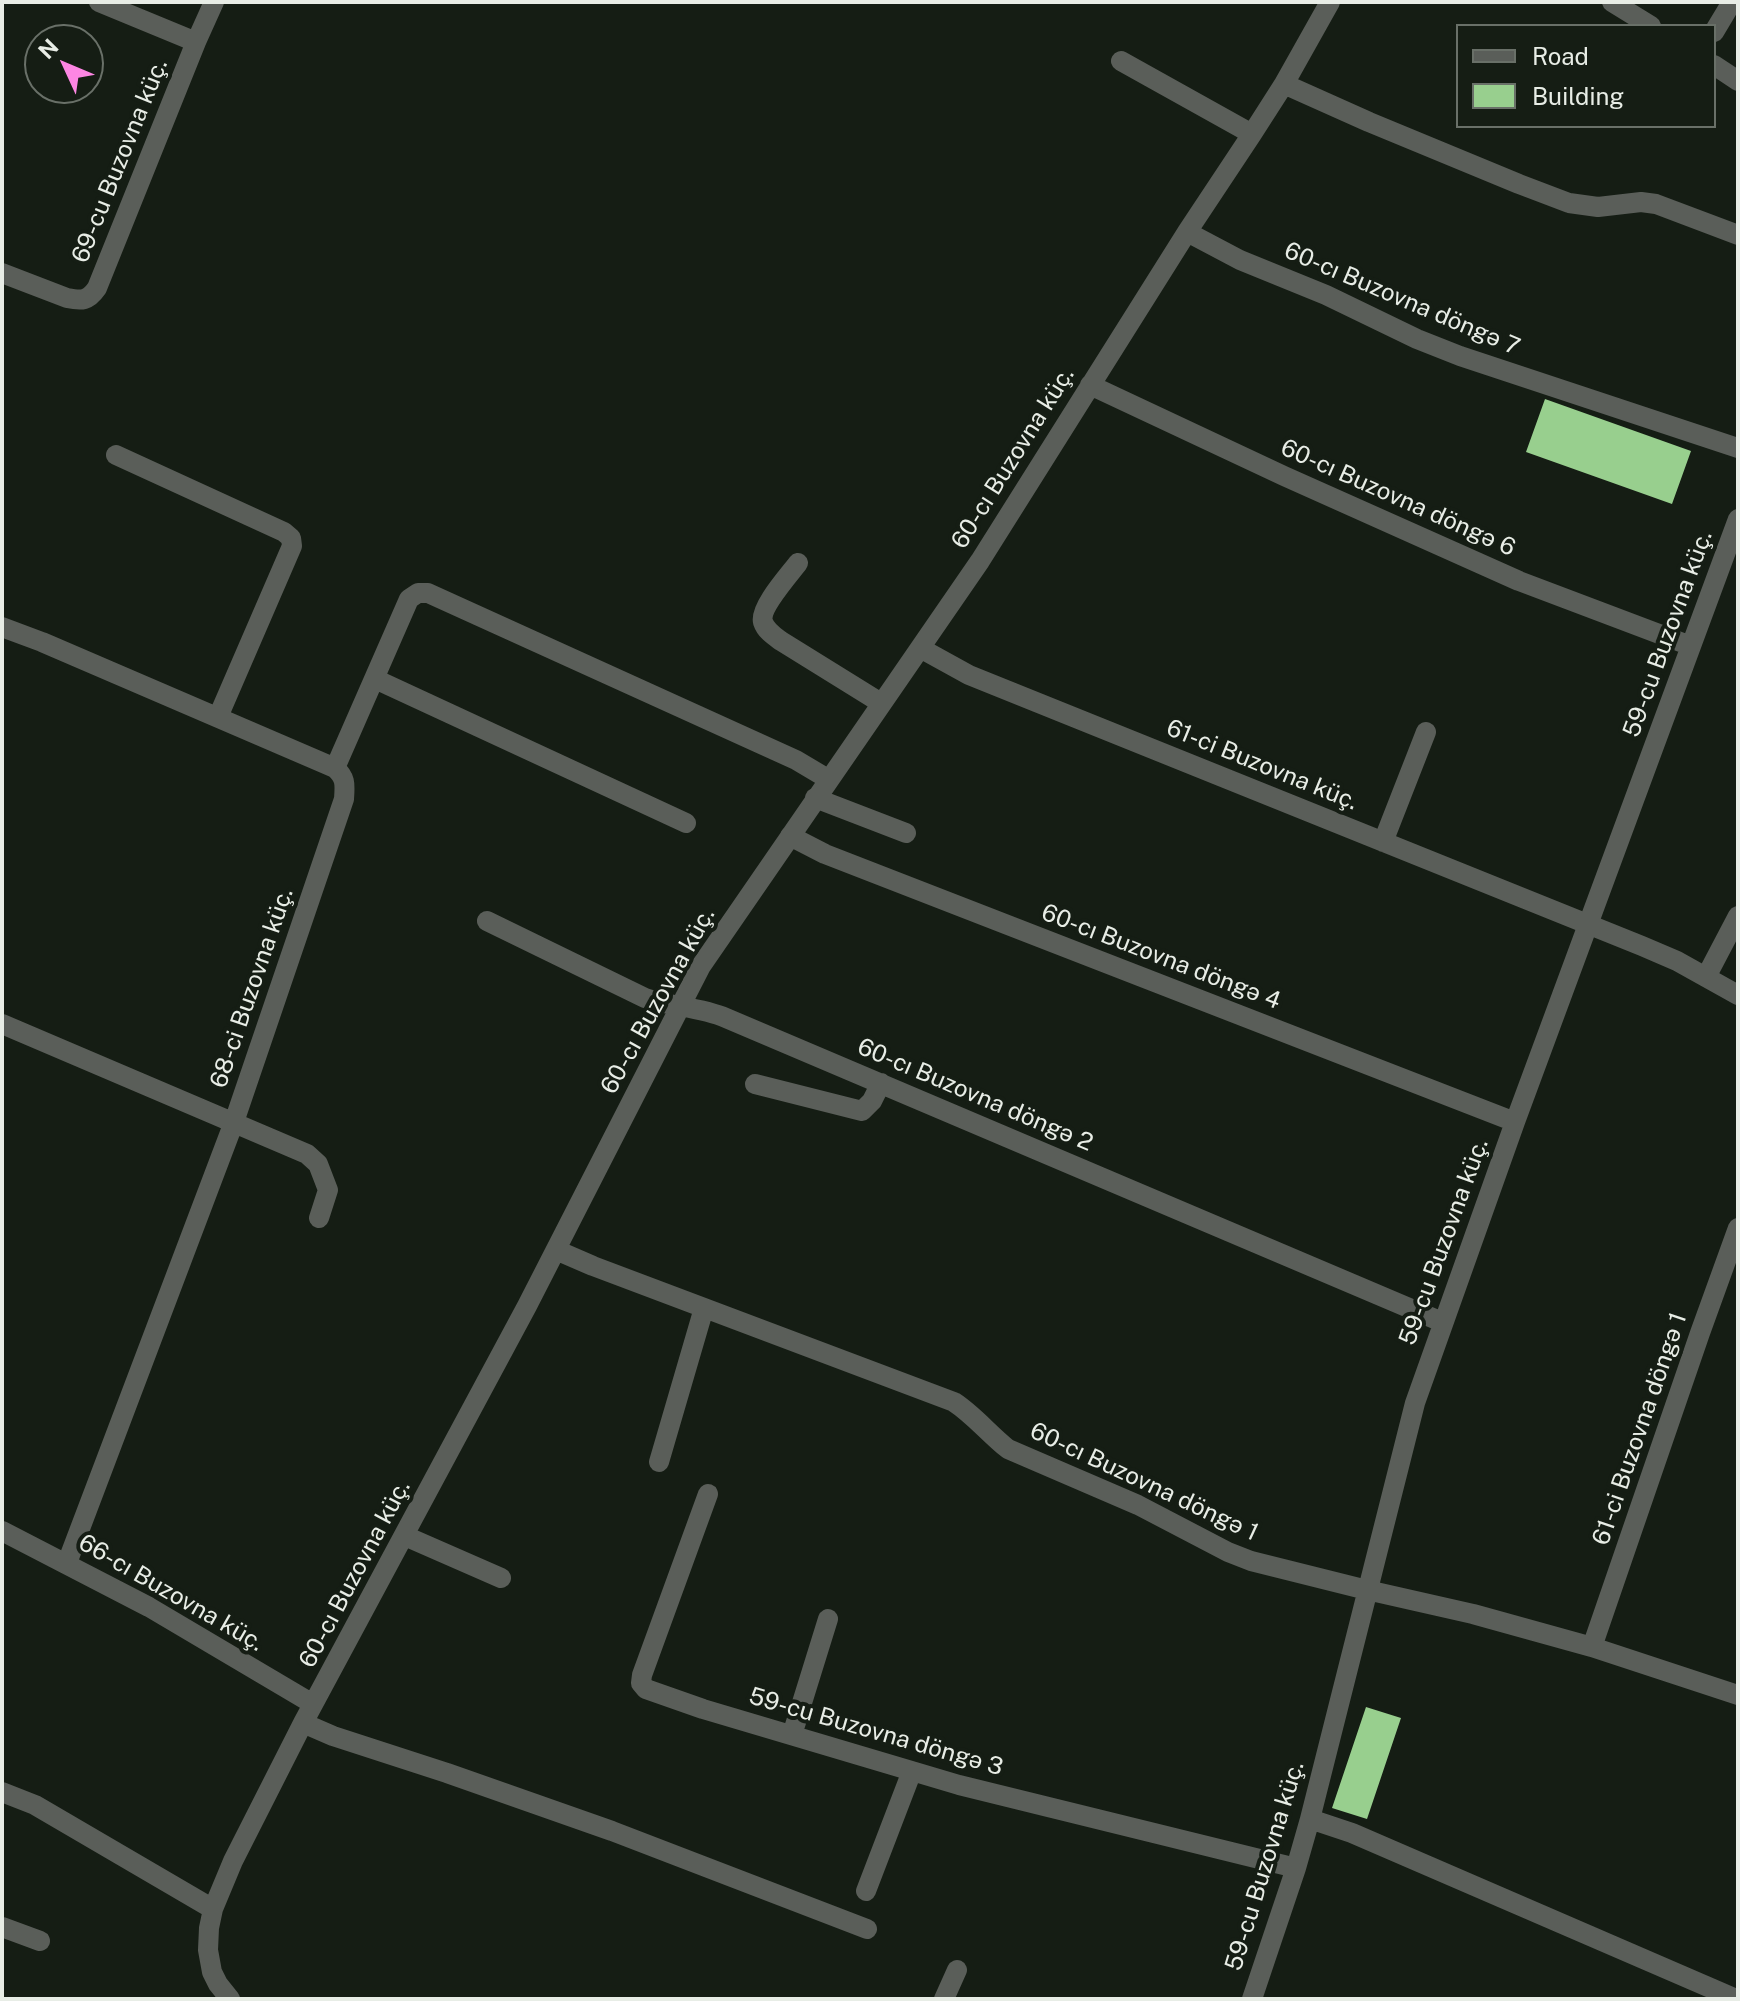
<!DOCTYPE html>
<html>
<head>
<meta charset="utf-8">
<style>
  body { margin:0 }
  #map { position:relative; width:1740px; height:2001px; overflow:hidden; background:#151d14; font-family:"Public Sans",sans-serif }
  canvas { display:block }
  .frame { position:absolute; inset:0; border:4px solid #e8ede6; pointer-events:none }
  .legend { position:absolute; left:1456px; top:24px; width:260px; height:104px; box-sizing:border-box; background:#151d14; border:2px solid #697068; margin:0; padding:10px 14px; list-style:none; font-size:24px; color:#e8ede6 }
  .legend li { display:flex; align-items:center; gap:16px; height:40px }
  .legend b { width:40px; border:2px solid #697068 }
  .north { position:absolute; left:24px; top:24px; width:80px; height:80px; box-sizing:border-box; background:#151d14; border:2px solid #697068; border-radius:50%; rotate:314deg; font-size:22px; font-weight:700; line-height:32px; text-align:center; color:#e8ede6 }
  .north::after { content:''; display:block; margin:auto; width:28px; height:36px; background:#fd86e3; clip-path:polygon(50% 0,100% 100%,50% 72%,0 100%) }
</style>
</head>
<body>
<div id="map">
<canvas width="1740" height="2001"></canvas>
<div class="frame"></div>
<ul class="legend">
<li><b style="height:10px;background:#5a5e59"></b>Road</li>
<li><b style="height:22px;background:#98cf8e"></b>Building</li>
</ul>
<div class="north">N</div>
</div>
<script>
const g = document.querySelector('canvas').getContext('2d');
g.lineJoin = 'round';
function fill(path, color) { g.fillStyle = color; g.fill(path, 'evenodd'); }
function trace(path, color, width, dash) { g.strokeStyle = color; g.lineWidth = width; g.lineCap = dash ? 'butt' : 'round'; g.setLineDash(dash || []); g.stroke(path); }
function label(font, color, halo, rows, align = 'center') {
  g.font = font + ' "Public Sans",sans-serif'; g.lineWidth = 8; g.setLineDash([]); g.textBaseline = 'middle'; g.strokeStyle = halo; g.fillStyle = color; for (const [text, x, y, turn = 0] of rows) {
    g.save(); g.translate(x, y); g.rotate((+turn || 0) * Math.PI / 180); g.textAlign = isNaN(turn) ? turn : align; if (halo) g.strokeText(text, 0, 0); g.fillText(text, 0, 0); g.restore();
  }
}
const building = new Path2D(`
  M1545,399L1691,451L1672,504L1526,452Z
  M1366,1707L1401,1718L1367,1819L1332,1808Z`);
const minor = new Path2D(`
  M99,2L196,42
  M1612,2L1651,26
  M1714,32L1732,2
  M1121,61L1252,134
  M1714,65L1738,81
  M1284,84L1369,122L1519,184L1569,203L1598,207L1641,202L1656,204L1738,235
  M1187,232L1240,260L1326,295L1417,339L1460,356L1738,448
  M2,273L67,298C82,301 88,301 97,288L196,42L214,2
  M1090,385L1284,476L1519,581L1691,646
  M116,455L284,532L291,538L292,546L218,717
  M798,563C789,575 759,608 763,622C766,631 774,636 781,641L881,703
  M2,627L42,642L335,768C346,778 345,784 344,799L234,1122L67,1563
  M920,648L969,675L1642,946L1677,961L1738,995
  M375,679L686,823
  M335,768L409,599L418,593H428L796,760L828,779
  M815,798L906,833
  M790,836L825,854L1515,1122
  M1383,842L1426,732
  M487,921L645,998C672,1007 700,1007 726,1018L1442,1322
  M1706,977L1738,916
  M2,1024L307,1154L318,1164L328,1190L319,1218
  M755,1084L862,1111L872,1101L881,1083
  M556,1250L593,1266L954,1402C974,1415 989,1434 1008,1449L1138,1505L1228,1552L1251,1561L1367,1590L1473,1614L1592,1647L1738,1695
  M659,1462L704,1308
  M708,1494L642,1675L641,1683L646,1689L703,1709L959,1785L1296,1868
  M2,1531L149,1607L313,1704
  M405,1536L501,1578
  M1592,1647L1700,1333L1738,1228
  M303,1723L333,1736L447,1773L612,1831L867,1929
  M792,1735L828,1619
  M2,1792L35,1805L213,1909
  M1310,1819L1352,1833L1736,1999
  M866,1891L912,1771
  M2,1927L40,1941
  M230,1999L218,1984L212,1972L208,1950L209,1928L213,1909L233,1861L303,1723L527,1306L701,966L980,561L1187,232L1252,134L1284,84L1330,2
  M944,1999L957,1970
  M1252,1999L1296,1868L1310,1819L1415,1403L1515,1122L1738,519`);
const streetNames = [
  ["69-cu Buzovna küç.",120,161,-68],
  ["60-cı Buzovna döngə 7",1402,299,23],
  ["60-cı Buzovna küç.",1013,458,-58],
  ["60-cı Buzovna döngə 6",1398,498,24],
  ["59-cu Buzovna küç.",1668,634,-70],
  ["61-ci Buzovna küç.",1262,765,22],
  ["60-cı Buzovna döngə 4",1161,957,21],
  ["68-ci Buzovna küç.",252,988,-71],
  ["60-cı Buzovna küç.",658,1001,-61],
  ["60-cı Buzovna döngə 2",975,1095,23],
  ["59-cu Buzovna küç.",1444,1242,-70],
  ["61-ci Buzovna döngə 1",1640,1429,-71],
  ["60-cı Buzovna döngə 1",1144,1482,25],
  ["60-cı Buzovna küç.",355,1574,-62],
  ["66-cı Buzovna küç.",171,1593,30],
  ["59-cu Buzovna döngə 3",876,1732,16],
  ["59-cu Buzovna küç.",1265,1866,-73]
];
fill(building, '#98cf8e');
trace(minor, '#5a5e59', 20);
label('24px', '#e8ede6', '#151d14', streetNames);
</script>
</body>
</html>
